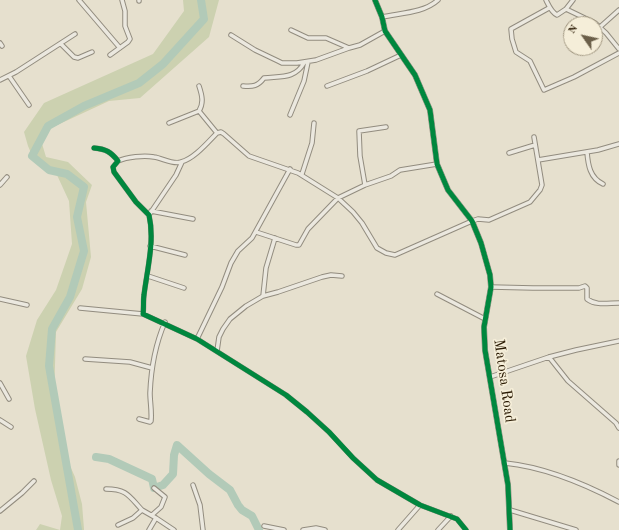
<!DOCTYPE html>
<html>
<head>
<meta charset="utf-8">
<style>
  body { margin:0 }
  #map { position:relative; width:619px; height:530px; overflow:hidden; background:#e6e0ce; font-family:"Old Standard TT",serif }
  canvas { display:block }
  .north { position:absolute; left:563px; top:16px; width:40px; height:40px; box-sizing:border-box; background:#f5eed9; border:1px solid #a39983; border-radius:50%; rotate:304deg; font-size:11px; font-weight:700; line-height:16px; text-align:center; color:#291902 }
  .north::after { content:''; display:block; margin:auto; width:14px; height:18px; background:#6b5f49; clip-path:polygon(50% 0,100% 100%,50% 72%,0 100%) }
</style>
</head>
<body>
<div id="map">
<canvas width="619" height="530"></canvas>
<div class="north">N</div>
</div>
<script>
const g = document.querySelector('canvas').getContext('2d');
g.lineJoin = 'round';
function fill(path, color) { g.fillStyle = color; g.fill(path, 'evenodd'); }
function trace(path, color, width, dash) { g.strokeStyle = color; g.lineWidth = width; g.lineCap = dash ? 'butt' : 'round'; g.setLineDash(dash || []); g.stroke(path); }
function label(font, color, halo, rows, align = 'center') {
  g.font = font + ' "Old Standard TT",serif'; g.lineWidth = 3.5; g.setLineDash([]); g.textBaseline = 'middle'; g.strokeStyle = halo; g.fillStyle = color; for (const [text, x, y, turn = 0] of rows) {
    g.save(); g.translate(x, y); g.rotate((+turn || 0) * Math.PI / 180); g.textAlign = isNaN(turn) ? turn : align; if (halo) g.strokeText(text, 0, 0); g.fillText(text, 0, 0); g.restore();
  }
}
const green = new Path2D(`
  M183,0H219L209,37L140,98L109,101L53,127L40,137L46,157L68,162L92,185L86,202L91,257L82,289L56,332L54,398L63,450L75,477L82,504L84,529V530H36L40,524L60,530L62,516L51,480L35,409L26,356L37,320L56,290L72,244L69,201L57,175L34,160L28,146L24,132L44,103L153,54L184,11Z`);
const river = new Path2D(`
  M96,457L109,459L152,479L154,488L163,485L173,474L174,455L177,445L209,474L230,490L238,505L242,510L252,516L259,530
  M78,530L49,366L52,329L70,297L84,251L77,217L84,187L67,174L49,170L32,156L48,126L84,106L139,83L163,64L204,19L201,0`);
const minor = new Path2D(`
  M79,0L120,48
  M139,0V1
  M546,0C549,6 551,12 557,15L566,9L595,23L606,33L619,49
  M549,8L511,29L512,39L516,52L530,61L544,90L574,77L619,53
  M566,9L573,0
  M382,17C400,13 424,13 438,0
  M600,27L619,10
  M291,30L308,38H326L349,48
  M231,35L255,50L278,61L282,63H297L316,60L349,48L360,45L385,31
  M0,43L2,46
  M61,44L74,57L78,58L92,52
  M110,55L128,42L130,39L125,26V11L122,0
  M9,76L29,105
  M0,80L16,72L75,34
  M243,86C253,87 258,86 264,78C281,76 295,79 304,63
  M327,86L367,71L401,55
  M290,115L304,81L308,62
  M169,123L199,111
  M217,133L221,132L224,134L249,156L298,173L338,198L353,212L362,223L377,248L386,253L395,255L472,221L478,219L489,220L530,202L540,190L542,185L534,137
  M94,148C106,149 111,152 118,161L113,167L114,172L136,202L149,215C155,241 147,270 144,295C143,301 144,308 143,314L197,339L286,395L307,412L329,432L353,458L377,480L420,505L457,519L466,530
  M587,152C588,165 590,178 603,184
  M509,153L535,145
  M538,160L598,150L619,144
  M118,161C127,157 144,155 154,157C162,158 173,165 181,162C194,159 208,142 217,133L199,111C204,103 202,95 199,86
  M302,174L312,143L314,123
  M0,185L7,177
  M365,185L360,156L359,131L386,127
  M151,211L193,219
  M149,215L176,175L182,162
  M256,232L296,245H299L308,229L338,198L365,185L391,176L400,170L437,164
  M150,246L185,255
  M148,276L184,288
  M491,287L533,288H579L585,286L587,288V299C596,306 608,303 619,303
  M437,294L485,319
  M263,296L266,268L275,238
  M0,299L27,305
  M80,308L143,314
  M197,339L222,287L231,263L238,251L252,238L290,169
  M217,351L219,337L223,329L230,319L246,306L263,296L278,292L322,277L331,275L342,276
  M549,357L568,381L616,423L619,428
  M85,359L130,362L152,368
  M490,377L549,357L576,350L619,341
  M0,383L9,399
  M139,419L150,422L151,421C152,411 150,402 150,393C151,369 155,345 165,322
  M0,420L11,427
  M619,461V465
  M505,463C544,467 585,484 619,502
  M193,485L200,505L203,530
  M106,489C127,489 129,496 142,510
  M510,510L576,530
  M0,511L22,493L34,481
  M152,515L161,507L165,497L154,488
  M156,518L174,530
  M118,525L133,518L142,510L156,518L149,530
  M264,526L284,530
  M303,530L316,528L325,530
  M398,530L420,505
  M438,530L451,516`);
const tertiary = new Path2D(`
  M375,0L382,17L385,31L415,75L430,110L437,164L448,190L472,221L481,243L490,275L491,287L484,327L485,350L508,485L510,530`);
const cycleway = new Path2D(`
  M375,0L382,17L385,31L415,75L430,110L437,164L448,190L472,221L481,243L490,275L491,287L484,327L485,350L508,485L510,530
  M94,148C106,149 111,152 118,161L113,167L114,172L136,202L149,215C155,241 147,270 144,295C143,301 144,308 143,314L197,339L286,395L307,412L329,432L353,458L377,480L420,505L457,519L466,530`);
const streetNames = [
  ["Matosa Road",504,381,82]
];
fill(green, '#ccd1b0');
trace(river, '#b2cab8', 8);
trace(minor, '#928c7f', 5.5);
trace(tertiary, '#928c7f', 6);
trace(minor, '#ebe8df', 3.5);
trace(tertiary, '#ebe8df', 4.5);
trace(cycleway, '#00873e', 5);
label('15px', '#291902', '#f5eed9', streetNames);
</script>
</body>
</html>
